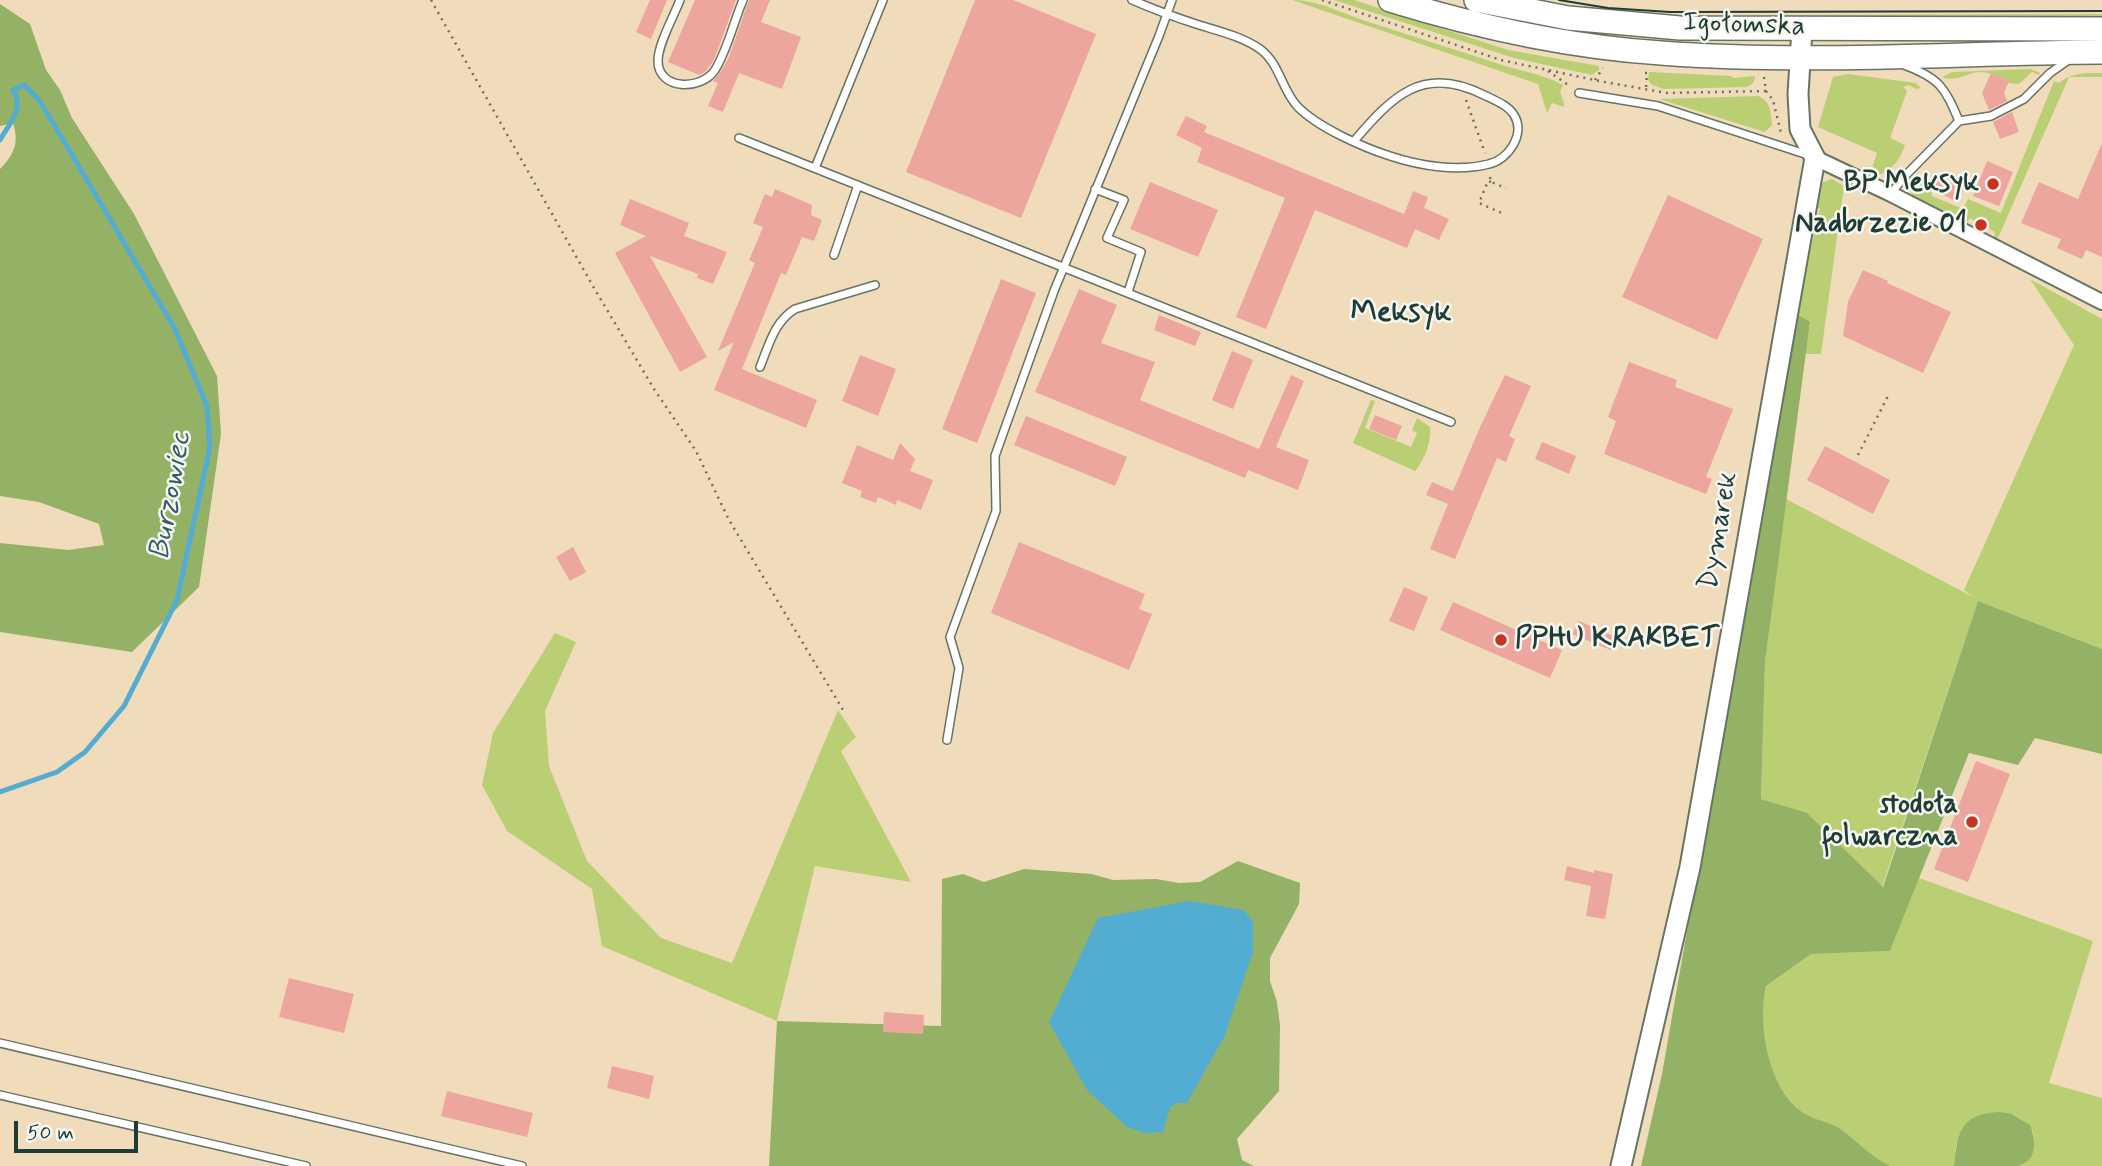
<!DOCTYPE html>
<html>
<head>
<meta charset="utf-8">
<style>
  body { margin:0 }
  #map { position:relative; width:2102px; height:1166px; overflow:hidden; background:#f0dbbb; font-family:Mynerve,sans-serif }
  canvas { display:block }
  .scale { position:absolute; left:14px; top:1121px; width:124px; height:32px; box-sizing:border-box; border:4px solid #1f3d34; border-top:0; padding-left:9px; font-size:21px; line-height:24px; white-space:nowrap; color:#1f3d34; -webkit-text-stroke:5px #f6f6f2; paint-order:stroke }
</style>
</head>
<body>
<div id="map">
<canvas width="2102" height="1166"></canvas>
<div class="scale">50 m</div>
</div>
<script>
const g = document.querySelector('canvas').getContext('2d');
g.lineJoin = 'round';
function fill(path, color) { g.fillStyle = color; g.fill(path, 'evenodd'); }
function trace(path, color, width, dash) { g.strokeStyle = color; g.lineWidth = width; g.lineCap = dash ? 'butt' : 'round'; g.setLineDash(dash || []); g.stroke(path); }
function label(font, color, halo, rows, align = 'center') {
  g.font = font + ' Mynerve,sans-serif'; g.lineWidth = 5; g.setLineDash([]); g.textBaseline = 'middle'; g.strokeStyle = halo; g.fillStyle = color; for (const [text, x, y, turn = 0] of rows) {
    g.save(); g.translate(x, y); g.rotate((+turn || 0) * Math.PI / 180); g.textAlign = isNaN(turn) ? turn : align; if (halo) g.strokeText(text, 0, 0); g.fillText(text, 0, 0); g.restore();
  }
}
const green = new Path2D(`
  M1292,0C1319,0 1343,14 1369,22C1413,36 1458,51 1502,65C1524,72 1543,74 1563,85L1560,92L1564,103V107L1552,103L1547,113L1538,84Z
  M1334,0H1354L1508,50L1599,66V70L1592,75L1514,58Z
  M2102,14V17L1772,19V15Z
  M2030,69L2040,73L2039,75L2032,72L2019,84L2008,83L2009,81C1999,77 1991,73 1982,72C1967,72 1957,83 1942,77L1952,72Z
  M1649,72L1732,76L1733,78L1755,76C1755,82 1752,85 1746,87L1664,89L1652,85L1648,80Z
  M2102,73V77H2069L1997,240L1994,237L1995,232L1970,218L1966,224L1914,197L1909,190L1910,183L1920,181L1931,191L1932,196L1963,209L1968,199L2001,213L2054,81L2059,83C2072,72 2086,73 2102,73Z
  M1848,74L1916,83L1921,88L1916,89L1909,85L1903,87L1907,91L1890,138L1905,145C1900,160 1892,171 1876,176L1864,169L1866,166L1872,168L1877,153L1818,127L1833,77Z
  M1758,96C1771,101 1771,113 1772,125L1765,132L1659,99Z
  M1832,179L1844,186L1821,354H1805L1810,323L1795,313L1820,209L1816,207C1817,192 1816,183 1832,179Z
  M2030,279L2102,319V649L1978,601L1882,887L1807,814L1761,799L1765,662L1786,499L1973,597L1964,590L2074,345Z
  M1371,400L1375,401L1365,428L1411,447L1417,433L1412,430L1417,418L1430,427C1432,440 1424,461 1415,471L1353,443Z
  M555,633L576,642L545,711L549,766L587,861L661,938L732,963L838,710L856,737L841,751L911,882L815,866L777,1021L602,946L592,889L507,831L482,785L493,733Z
  M1919,878L2093,941L2049,1083L2102,1098V1166H2019L2025,1164C2039,1139 2038,1127 2012,1114L1956,1145L1954,1166C1937,1166 1905,1166 1890,1166C1872,1162 1857,1142 1843,1131C1830,1121 1811,1121 1799,1110C1767,1081 1756,1027 1766,986L1811,954L1890,951Z`);
const forest = new Path2D(`
  M0,4L30,24L46,70L60,90L72,118L134,214L217,376L221,434L199,587L132,652L0,632V543L68,550L104,545L99,524L39,502L0,496V169C15,154 19,142 13,123L0,126Z
  M1795,313L1810,322L1765,662L1761,799L1807,813L1883,887L1978,601L2102,649V754L2035,738L2018,765L1969,753L1890,951L1811,954L1766,986C1757,1024 1768,1088 1802,1112C1814,1121 1830,1121 1842,1130C1858,1142 1871,1157 1890,1166H1641L1662,1074Z
  M1238,861L1300,883L1299,904L1270,958V981L1277,1002L1280,1025L1279,1091L1237,1139L1242,1160L1254,1166H769L777,1021L941,1026L942,879L963,874L984,882L1024,869L1092,874L1113,880L1156,879L1179,883L1200,882Z
  M2000,1112L2012,1114L2030,1125C2036,1141 2038,1159 2019,1166H1954C1958,1130 1961,1114 2000,1112Z`);
const water = new Path2D(`
  M1189,901L1244,910L1253,922V952L1225,1035L1187,1103H1177L1170,1107L1163,1132L1146,1133L1127,1127L1087,1090L1049,1022L1098,918Z`);
const stream = new Path2D(`
  M0,140C9,124 25,108 13,90L24,85L38,99L53,123L174,327L207,406L210,447L177,600L124,706L85,752L57,772L0,792`);
const building = new Path2D(`
  M650,0H667L651,39L636,32Z
  M695,0H736L714,60L705,72L699,75L668,62Z
  M749,0H770L761,22L801,37L782,89L739,73L723,112L708,106L718,83L713,81L720,73L729,57Z
  M975,0H1013L1096,34L1021,218L906,172Z
  M1991,73L2009,81L2004,93L2007,101L1989,110L1982,93Z
  M2012,112L2019,132L2000,139L1993,122Z
  M1186,116L1207,126L1204,132L1404,214L1413,191L1428,197L1424,208L1449,219L1439,240L1415,229L1407,248L1315,210L1266,329L1236,317L1285,198L1197,162L1202,148L1176,135Z
  M2102,143V257L2086,250L2082,259L2057,248L2061,239L2021,223L2039,182L2078,199Z
  M1987,161L2013,172L1999,206L1973,196Z
  M1939,176L1964,189L1957,202L1932,189Z
  M1150,182L1218,210L1198,257L1130,229Z
  M775,189L812,205L811,215L822,220L814,241L802,237L786,275L781,273L742,369L817,400L806,428L714,390L734,342L718,351L755,263L749,260L763,227L753,223L765,194L772,197Z
  M1668,195L1763,239L1717,340L1622,297Z
  M630,199L689,223L684,236L727,252L713,284L697,278L698,274L650,256L707,357L680,372L615,253L646,236L620,225Z
  M1863,270L1888,281L1887,283L1951,312L1923,373L1843,336L1848,302Z
  M1001,279L1036,293L977,443L942,429Z
  M1079,289L1117,305L1101,343L1155,362L1140,400L1259,449L1291,375L1304,381L1276,447L1309,460L1298,490L1248,470L1245,478L1035,392Z
  M1159,315L1201,332L1195,346L1154,330Z
  M1232,351L1253,360L1233,409L1212,400Z
  M860,355L896,369L878,416L842,401Z
  M1629,362L1677,380L1675,387L1733,409L1706,477L1712,479L1706,494L1604,454L1616,421L1608,417Z
  M1505,375L1531,386L1509,436L1515,439L1506,462L1497,458L1455,559L1430,549L1448,504L1426,495L1432,482L1453,491L1481,425Z
  M1375,415L1402,426L1396,440L1369,429Z
  M1026,416L1127,457L1115,486L1014,445Z
  M1542,442L1576,456L1569,474L1535,459Z
  M900,443L915,459L910,471L933,480L921,510L897,500L896,505L878,497L876,503L860,497L862,491L842,483L857,445L893,460Z
  M1825,446L1890,480L1873,514L1807,480Z
  M1019,542L1145,594L1139,609L1152,614L1129,670L991,613Z
  M573,547L586,572L570,581L556,557Z
  M1404,587L1428,597L1414,631L1389,621Z
  M1453,602L1562,650L1550,678L1440,630Z
  M1579,621L1616,637L1611,650L1572,634Z
  M1976,761L2010,774L1968,882L1934,869Z
  M1567,866L1594,873V870L1613,874L1605,919L1586,916L1591,886L1564,880Z
  M289,978L354,994L344,1033L279,1017Z
  M884,1012L924,1015L923,1034L883,1032Z
  M612,1066L654,1076L649,1099L607,1088Z
  M447,1091L533,1113L527,1137L441,1116Z`);
const path = new Path2D(`
  M431,0L594,288L654,389L696,451L729,520L843,710
  M1322,0L1501,60L1599,81L1667,93L1766,91
  M1548,71L1571,87
  M1645,73H1647L1646,88
  M1764,77L1766,91L1773,100L1781,133
  M1595,80L1603,68
  M1466,100L1485,153
  M1490,177L1491,182L1506,188
  M1491,182L1488,181L1479,203L1504,214
  M1858,455L1889,394`);
const service = new Path2D(`
  M680,0C674,16 658,44 658,61C658,90 701,91 715,70C727,51 734,21 743,0
  M1132,0C1153,9 1174,17 1196,24C1218,31 1241,36 1260,49C1280,64 1281,88 1297,106C1317,127 1362,147 1390,156C1420,166 1458,172 1489,164C1508,160 1526,134 1514,115C1508,105 1494,100 1484,95C1422,64 1392,97 1354,141
  M1904,65C1940,78 1945,88 1959,121
  M1579,93L1658,106L1808,155
  M739,138L1451,422
  M815,168L883,0
  M1095,189L1124,200L1107,238L1141,252L1128,292
  M1891,194L1903,178L1959,121L1991,116L2024,99L2050,73L2070,59
  M834,255L858,185
  M760,367C769,345 774,322 795,309L875,285
  M947,740L959,668L950,637L996,511L995,456L1054,291L1159,36L1172,0
  M0,1043L522,1166
  M0,1095L306,1166`);
const minor = new Path2D(`
  M1815,158L1891,194L2102,302`);
const tertiary = new Path2D(`
  M1621,1166L1690,867L1815,158L1800,129L1798,94L1802,29`);
const primary = new Path2D(`
  M1390,0C1478,27 1568,47 1661,53C1808,64 1955,53 2102,52
  M1476,0L1568,18L1680,28L2102,29`);
const tram = new Path2D(`
  M1559,0L1608,8L1670,12L2102,11`);
const markers = [
  [1993,184,7,"#c8321e"],
  [1981,225,7,"#c8321e"],
  [1501,640,7,"#c8321e"],
  [1972,822,7,"#c8321e"]
];
const streetNames = [
  ["Igołomska",1744,26,2],
  ["Dymarek",1720,531,-80]
];
const poiNames = [
  ["BP Meksyk",1979,184],
  ["Nadbrzezie 01",1967,225],
  ["PPHU KRAKBET",1515,640,"left"],
  ["stodoła",1958,806],
  ["folwarczna",1958,838]
];
const neighbourhoodNames = [
  ["Meksyk",1401,314]
];
const waterNames = [
  ["Burzowiec",172,496,-80]
];
fill(green, '#bacf73');
fill(forest, '#93b265');
fill(water, '#53acd1');
trace(stream, '#53acd1', 5);
fill(building, '#eda69e');
trace(service, '#687463', 10);
trace(minor, '#687463', 18);
trace(tertiary, '#687463', 23);
trace(primary, '#687463', 26);
trace(path, '#687463', 2.5, [2, 5]);
trace(service, '#fff', 7);
trace(minor, '#fff', 14);
trace(tertiary, '#fff', 19);
trace(primary, '#fff', 23);
trace(tram, '#1f3d34', 2);
for (const [x, y, r, color] of markers) { const dot = new Path2D(); dot.arc(x, y, r, 0, 2 * Math.PI); g.fillStyle = color; g.fill(dot); trace(dot, '#f6f6f2', 2.5); }
label('28px', '#1f3d34', '#f6f6f2', streetNames);
label('bold 28px', '#1f3d34', '#f6f6f2', poiNames, 'right');
label('bold 30px', '#1f3d34', '#f6f6f2', neighbourhoodNames);
label('italic 30px', '#2f5e63', '#f6f6f2', waterNames);
</script>
</body>
</html>
